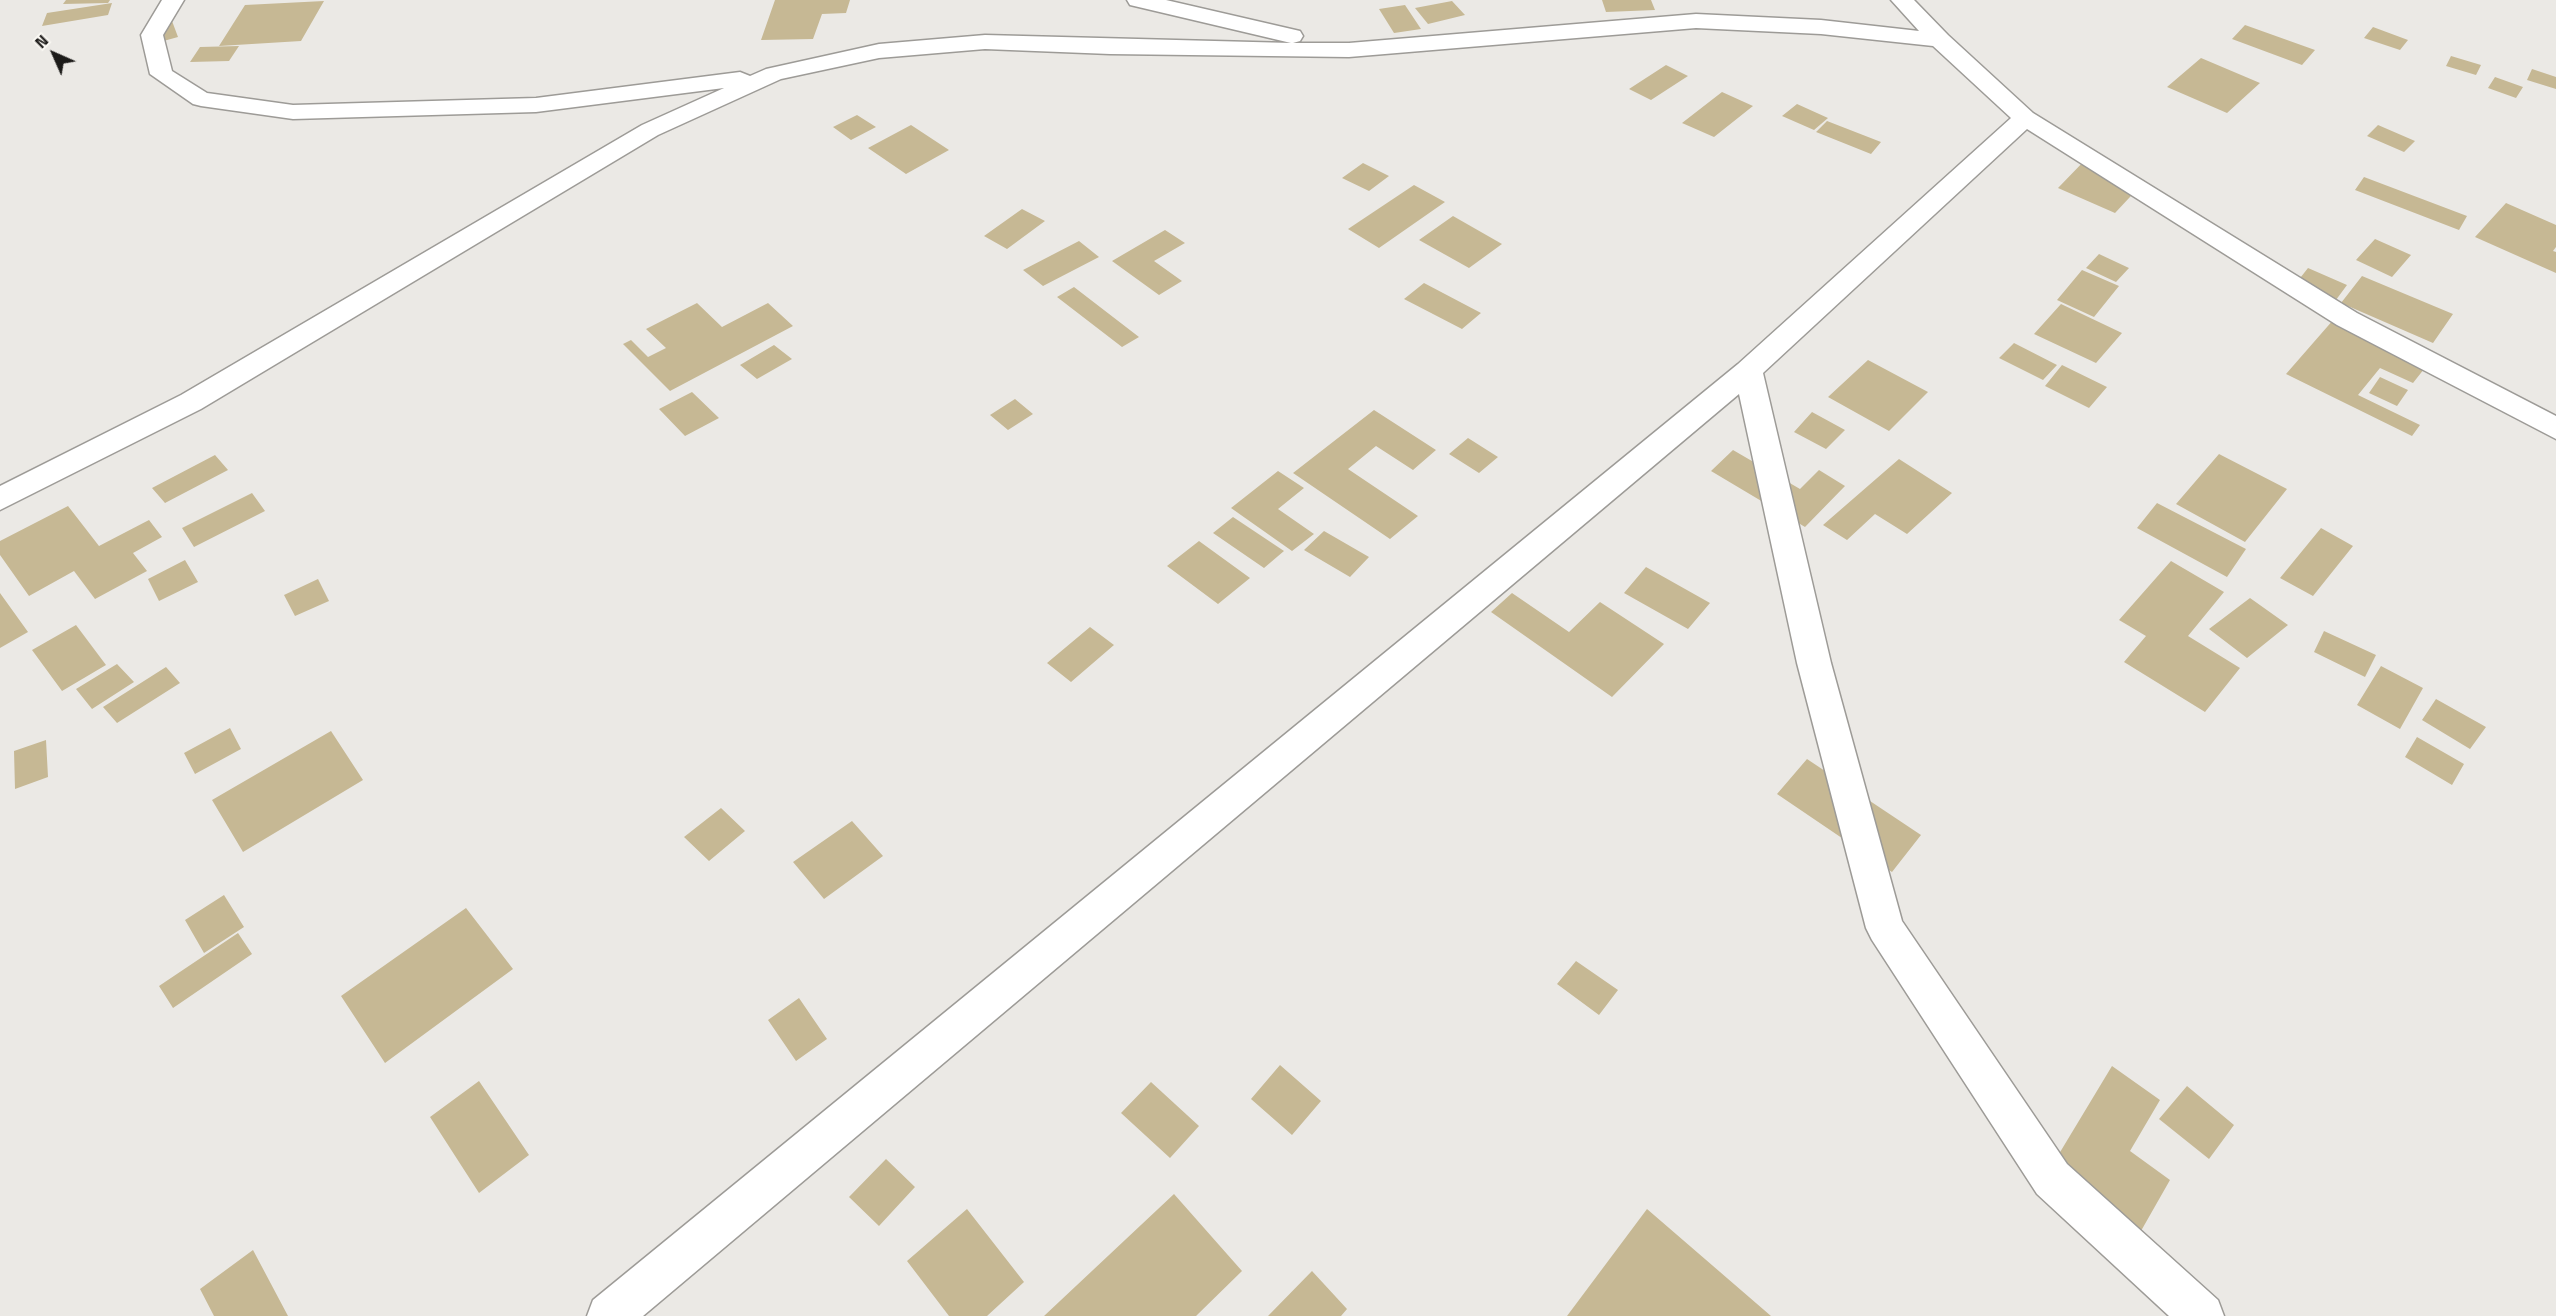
<!DOCTYPE html>
<html>
<head>
<meta charset="utf-8">
<style>
  body { margin:0 }
  #map { position:relative; width:2556px; height:1316px; overflow:hidden; background:#ebe9e5; font-family:"Titillium Web",sans-serif }
  canvas { display:block }
  .north { position:absolute; left:24px; top:24px; width:60px; height:60px; -webkit-text-stroke:4px #f9f7f2; paint-order:stroke; rotate:315deg; font-size:16px; font-weight:700; line-height:24px; text-align:center; color:#1c1b19 }
  .north::after { content:''; display:block; margin:auto; width:21px; height:27px; background:#1c1b19; clip-path:polygon(50% 0,100% 100%,50% 72%,0 100%) }
</style>
</head>
<body>
<div id="map">
<canvas width="2556" height="1316"></canvas>
<div class="north">N</div>
</div>
<script>
const g = document.querySelector('canvas').getContext('2d');
g.lineJoin = 'round';
function fill(path, color) { g.fillStyle = color; g.fill(path, 'evenodd'); }
function trace(path, color, width, dash) { g.strokeStyle = color; g.lineWidth = width; g.lineCap = dash ? 'butt' : 'round'; g.setLineDash(dash || []); g.stroke(path); }
const building = new Path2D(`
  M66,0H110L108,3L63,4Z
  M775,0H850L846,13L822,14L813,39L761,40Z
  M1602,0H1651L1655,10L1606,12Z
  M324,1L301,41L219,46L245,5Z
  M1452,1L1465,15L1428,24L1415,8Z
  M112,3L108,15L42,26L47,13Z
  M1405,5L1421,29L1394,33L1379,9Z
  M172,21L178,37L149,45L143,29Z
  M2245,25L2315,50L2302,65L2232,39Z
  M2373,27L2408,40L2400,50L2364,38Z
  M239,46L229,61L190,62L200,47Z
  M2451,56L2481,65L2476,75L2446,66Z
  M2201,58L2260,83L2227,113L2167,87Z
  M1666,65L1688,76L1651,100L1629,89Z
  M2532,69L2556,77V89L2527,80Z
  M2495,77L2523,87L2516,98L2488,88Z
  M1722,92L1753,106L1714,137L1682,123Z
  M1797,104L1828,118L1814,130L1782,116Z
  M857,115L876,127L851,140L833,127Z
  M1827,121L1881,142L1871,154L1816,132Z
  M911,125L949,150L906,174L868,148Z
  M2378,125L2415,141L2404,152L2367,136Z
  M2088,157L2145,181L2115,213L2058,188Z
  M1363,163L1389,176L1369,191L1342,178Z
  M2364,177L2467,216L2459,230L2355,190Z
  M1414,185L1445,202L1379,248L1348,229Z
  M2506,203L2556,225V247L2553,251L2556,252V273L2475,237Z
  M1022,209L1045,221L1007,249L984,236Z
  M1453,216L1502,244L1469,268L1419,240Z
  M1165,230L1185,243L1154,261L1182,281L1159,295L1112,261Z
  M2375,239L2411,255L2392,277L2356,260Z
  M1079,241L1099,257L1043,286L1023,270Z
  M2099,254L2129,268L2116,282L2086,268Z
  M2308,268L2347,285L2333,304L2293,287Z
  M2082,270L2119,286L2094,317L2057,300Z
  M2362,276L2453,314L2433,343L2341,303Z
  M1424,283L1481,313L1462,329L1404,299Z
  M1074,287L1139,337L1122,347L1057,297Z
  M697,303L722,327L768,303L793,326L670,391L623,344L631,340L648,357L666,348L646,329Z
  M2061,304L2122,333L2096,363L2034,334Z
  M2334,319L2428,364L2413,383L2380,368L2358,395L2420,425L2412,436L2286,374Z
  M2014,343L2057,365L2043,380L1999,358Z
  M774,345L792,359L757,379L740,365Z
  M1868,360L1928,392L1889,431L1828,397Z
  M2062,365L2107,387L2089,408L2045,386Z
  M2380,377L2408,390L2397,406L2369,393Z
  M692,392L719,418L685,436L659,409Z
  M1015,399L1033,414L1008,430L990,415Z
  M1374,410L1436,450L1413,470L1376,446L1348,469L1418,516L1390,539L1293,473Z
  M1812,412L1845,430L1826,449L1794,432Z
  M1468,438L1498,457L1479,473L1449,454Z
  M1733,450L1800,489L1819,470L1845,486L1805,527L1711,471Z
  M2219,454L2287,489L2245,542L2176,504Z
  M215,455L228,470L165,503L152,488Z
  M1899,459L1952,493L1907,534L1875,514L1847,540L1823,525Z
  M1278,471L1304,488L1278,509L1314,534L1292,551L1231,508Z
  M252,493L265,511L194,547L182,528Z
  M2157,503L2246,549L2227,577L2137,528Z
  M68,506L99,546L149,520L162,537L133,553L147,571L95,599L74,571L29,596L0,555V541Z
  M1233,517L1284,551L1264,568L1213,533Z
  M2321,528L2353,546L2313,596L2280,578Z
  M1324,531L1369,557L1350,577L1304,550Z
  M1199,541L1250,578L1218,604L1167,566Z
  M185,560L198,582L159,601L148,579Z
  M2171,561L2224,592L2188,636L2240,668L2205,712L2124,662L2146,636L2119,620Z
  M1646,567L1710,603L1688,629L1624,593Z
  M318,579L329,601L295,616L284,595Z
  M0,593L28,632L0,648Z
  M1512,593L1569,632L1600,602L1664,644L1612,697L1491,612Z
  M2250,598L2288,625L2247,658L2209,629Z
  M76,625L106,665L62,691L32,650Z
  M1090,627L1114,645L1071,682L1047,663Z
  M2324,631L2376,655L2365,677L2314,652Z
  M117,664L134,682L92,709L76,689Z
  M2381,666L2423,688L2400,729L2357,705Z
  M166,667L180,683L117,723L103,707Z
  M2436,699L2486,727L2470,749L2422,720Z
  M230,728L241,749L195,774L184,753Z
  M331,731L363,780L243,852L212,800Z
  M2417,737L2464,764L2452,785L2405,757Z
  M46,740L48,777L15,789L14,751Z
  M1807,759L1921,835L1892,872L1777,794Z
  M721,808L745,831L709,861L684,837Z
  M852,821L883,856L824,899L793,862Z
  M224,895L244,927L204,953L185,920Z
  M466,908L513,969L385,1063L341,996Z
  M238,933L252,954L173,1008L159,986Z
  M1576,961L1618,990L1599,1015L1557,984Z
  M799,998L827,1039L796,1061L768,1020Z
  M1280,1065L1321,1101L1292,1135L1251,1099Z
  M2112,1066L2160,1100L2130,1151L2170,1180L2125,1259L2036,1192Z
  M479,1081L529,1155L479,1193L430,1117Z
  M1151,1082L1199,1126L1170,1158L1121,1113Z
  M2187,1086L2234,1125L2209,1159L2159,1119Z
  M886,1159L915,1187L879,1226L849,1197Z
  M1174,1194L1242,1271L1196,1316H1044Z
  M967,1209L1024,1282L987,1316H949L907,1261Z
  M1647,1209L1771,1316H1567Z
  M253,1250L288,1316H214L200,1289Z
  M1312,1271L1347,1309L1341,1316H1268Z`);
const minor = new Path2D(`
  M162,0H184L163,35L172,71L207,93L293,105L536,98L740,72L750,76L766,69L879,44L985,35L1291,43L1130,5L1127,0H1166L1300,31L1303,36L1300,41L1293,43H1349L1696,14L1821,20L1919,31L1891,0H1914L1948,35L2033,113L2357,313L2556,416V439L2337,325L2027,129L1763,373L1831,663L1902,921L2067,1164L2218,1300L2224,1316H2169L2037,1194L1872,940L1866,928L1797,663L1739,394L643,1316H587L593,1300L1738,364L2011,118L1933,46L1821,34L1696,28L1349,57L1110,54L985,49L879,58L781,79L658,135L201,409L0,510V486L181,395L642,125L724,88L536,112L293,119L201,106L193,104L150,74L141,35Z`);
fill(building, '#c6b894');
trace(minor, '#9d9b97', 3);
fill(minor, '#fff');
</script>
</body>
</html>
